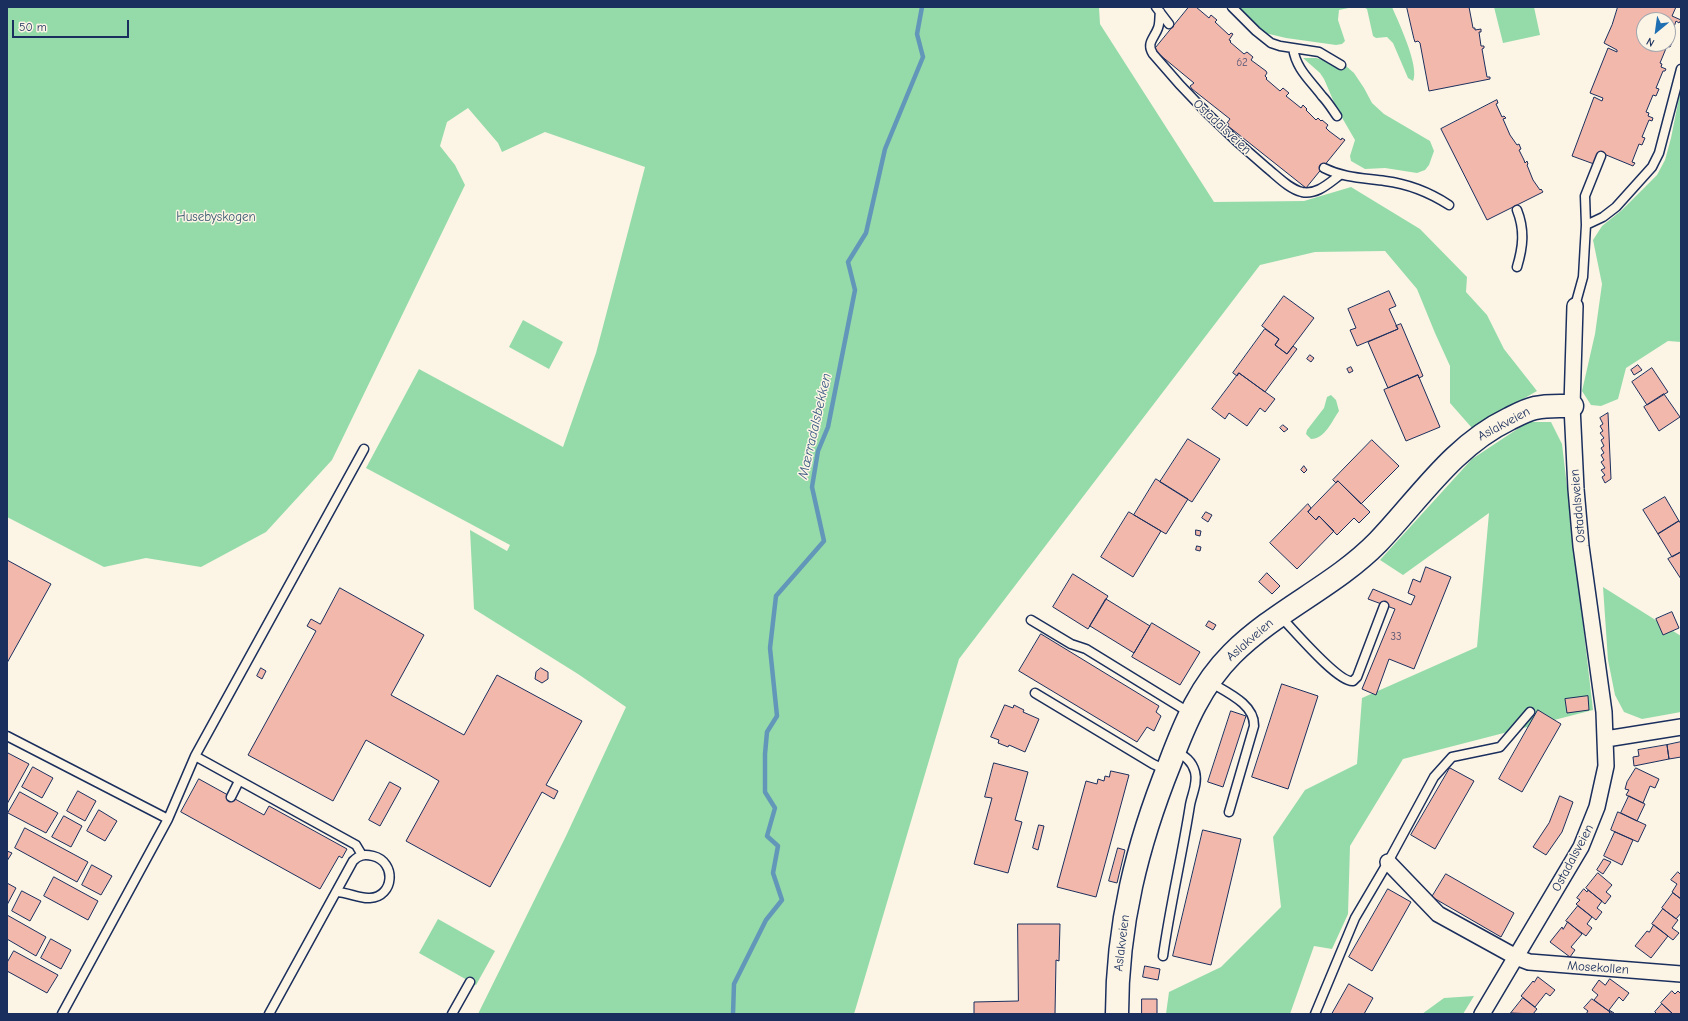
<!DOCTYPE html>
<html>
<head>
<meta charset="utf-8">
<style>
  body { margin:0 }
  #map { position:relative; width:1688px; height:1021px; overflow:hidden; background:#fcf5e5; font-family:"Comic Neue",sans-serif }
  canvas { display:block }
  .frame { position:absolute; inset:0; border:8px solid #1b2f5e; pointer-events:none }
  .north { position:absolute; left:1636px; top:12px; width:40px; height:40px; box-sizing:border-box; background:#fcf5e5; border:1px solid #a2a6af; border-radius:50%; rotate:209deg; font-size:11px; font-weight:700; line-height:16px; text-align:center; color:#1b2f5e }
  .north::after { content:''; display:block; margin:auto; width:14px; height:18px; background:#1f6fb2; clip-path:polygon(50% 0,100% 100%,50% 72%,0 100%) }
  .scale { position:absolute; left:12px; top:20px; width:117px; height:18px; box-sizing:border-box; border:2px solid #1b2f5e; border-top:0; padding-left:5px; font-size:12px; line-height:14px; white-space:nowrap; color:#1b2f5e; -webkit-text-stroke:3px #fcf5e5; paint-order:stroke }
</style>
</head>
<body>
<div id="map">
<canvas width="1688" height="1021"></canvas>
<div class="frame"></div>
<div class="north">N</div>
<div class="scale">50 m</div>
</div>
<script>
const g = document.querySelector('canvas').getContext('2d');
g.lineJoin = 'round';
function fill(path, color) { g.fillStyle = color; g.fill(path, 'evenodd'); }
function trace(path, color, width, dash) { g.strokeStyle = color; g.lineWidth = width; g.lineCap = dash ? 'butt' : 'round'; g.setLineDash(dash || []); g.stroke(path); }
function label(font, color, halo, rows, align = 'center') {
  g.font = font + ' "Comic Neue",sans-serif'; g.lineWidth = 3; g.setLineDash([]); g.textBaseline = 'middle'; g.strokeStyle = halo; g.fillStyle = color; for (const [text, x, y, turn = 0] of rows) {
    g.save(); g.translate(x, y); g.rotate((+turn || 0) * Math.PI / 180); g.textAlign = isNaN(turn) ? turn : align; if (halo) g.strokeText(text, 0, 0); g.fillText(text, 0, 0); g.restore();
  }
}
const green = new Path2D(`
  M7,7H1099L1100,24L1214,202L1304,201L1351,187L1420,229L1467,277L1466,292L1487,315L1504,349L1537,391L1472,428L1450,403V366L1435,333L1417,289L1385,251L1315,252L1260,265L959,659L854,1014H478L566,836L626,707L578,674L474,609L470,530L507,551L510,545L366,468L419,369L563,447L596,353L645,167L545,132L502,152L498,143L468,108L447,122L440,146L455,165L465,185L332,460L266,532L201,567L146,558L104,567L7,517Z
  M1239,7H1353L1339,10L1338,20L1345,41L1342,44L1336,45L1286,38L1265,33Z
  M1363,7H1392C1398,21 1420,67 1413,81L1408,78L1393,43L1387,37L1376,38L1373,36L1367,9Z
  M1494,7H1534L1540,35L1503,43Z
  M1303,58H1316L1346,66L1354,73L1364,88L1372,103L1384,114L1430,141L1434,151L1429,165L1425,170L1417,173L1385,168L1365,169L1351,161L1350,156L1355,140L1337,109L1324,79L1320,73Z
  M1681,88V342L1668,341L1626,368L1618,399L1601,406L1591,405L1582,391L1595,334L1602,284L1593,240L1602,226L1622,210L1657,175L1665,160L1671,138Z
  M523,320L563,342L549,369L509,347Z
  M1331,395L1336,400L1339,411C1332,421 1325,439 1311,439L1306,434L1307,430L1324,408L1327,397Z
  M1528,422H1551L1562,444L1593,710L1403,759L1350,846L1348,914L1332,949L1314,946L1290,1014H1166L1169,992L1221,967L1281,907L1273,837L1305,790L1357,764L1362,698L1477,647L1489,513L1403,575L1380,560L1472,459Z
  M1603,587L1681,636V712L1642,719L1624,712L1615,695L1608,660Z
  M438,919L495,951L476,985L419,953Z
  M1474,996L1463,1014H1422L1444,998Z`);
const stream = new Path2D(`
  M733,1014L734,984L766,920L782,900L773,873L778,846L767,836L775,808L765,792V754L767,732L777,716L770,648L776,596L824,541L812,487L818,451L828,427L855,290L848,262L866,233L885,149L923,57L917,34L922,7`);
const building = new Path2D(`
  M1189,7H1196L1209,18L1211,15L1217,20L1215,22L1229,35L1231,33L1233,34L1229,40L1231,41L1230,42L1244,54L1247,52L1253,57L1251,60L1266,71L1267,73L1265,76L1267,78L1266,79L1280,91L1283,88L1289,93L1286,96L1301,108L1303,105L1307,109L1306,110L1316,120L1318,118L1321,121L1322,120L1328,125L1326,128L1329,131L1341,140L1342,138L1345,140L1306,188L1228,126L1229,124L1227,123L1230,119L1192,89L1190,86L1194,83L1154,50Z
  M1407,7H1469L1473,28H1475V30L1481,29V32H1479L1481,46H1484V48L1482,49L1485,66L1487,77H1490V79L1429,91L1420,43L1418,41L1415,42L1414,39Z
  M1618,7H1676L1672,16L1681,20L1679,23L1676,21L1670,39L1673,40L1670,47L1667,46L1660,63L1662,64L1661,67L1666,69L1665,71H1663L1656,88L1659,89L1656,96L1653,95L1646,112L1649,113L1648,116L1653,118L1652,121L1649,120L1642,137L1645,138L1642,145L1639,144L1632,162L1635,163L1633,166L1599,152L1594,164L1572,156L1594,97L1602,101L1603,98L1590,93L1608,48L1617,52V50L1604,43L1612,25ZM1644,20H1668V44H1644Z
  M1497,100L1498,103L1496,104L1502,117L1504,116L1506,118L1503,119L1510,135L1517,145L1519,144L1521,149L1519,150L1524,160L1525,163L1527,161L1528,164L1527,165L1533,180L1540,190L1541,189L1543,192L1487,220L1441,129Z
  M1389,291L1396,306L1389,309L1398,329L1357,346L1350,330L1356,328L1348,309Z
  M1284,296L1314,318L1287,354L1275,345L1279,339L1262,326Z
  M1401,324L1423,376L1419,378L1418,375L1388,388L1368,342L1398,329L1396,326Z
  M1265,329L1279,339L1275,345L1287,354L1293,346L1297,349L1265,392L1239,373L1237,376L1233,373Z
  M1310,355L1314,358L1311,362L1307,359Z
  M1638,365L1642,370L1634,375L1631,370Z
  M1351,367L1353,371L1349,373L1347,369Z
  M1652,368L1668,392L1647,405L1632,382Z
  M1239,373L1275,399L1265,412L1260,408L1247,426L1229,413L1225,419L1212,409Z
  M1418,375L1440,427L1406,441L1384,390Z
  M1664,394L1680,417L1659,431L1644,407Z
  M1608,413L1611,479L1605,483L1602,477L1605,475L1601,470L1605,468L1601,462L1604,460L1601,455L1604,453L1601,448L1604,446L1601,440L1604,438L1600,433L1603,431L1600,426L1603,424L1600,418Z
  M1283,425L1288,429L1284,432L1280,428Z
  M1188,439L1220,459L1192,502L1160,482Z
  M1372,440L1399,466L1361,504L1338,481L1336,483L1333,480Z
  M1304,466L1307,470L1304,473L1301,470Z
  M1156,479L1188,499L1166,534L1134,515Z
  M1338,481L1370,512L1359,523L1354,518L1337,535L1319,516L1316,520L1308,512Z
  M1665,497L1679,521L1658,534L1643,510Z
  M1308,504L1311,508L1308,512L1316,520L1319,516L1334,531L1297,569L1270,543Z
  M1129,512L1161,531L1133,577L1101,557Z
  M1206,512L1212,515L1208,522L1202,518Z
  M1679,521L1681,524V552L1672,557L1658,534Z
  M1196,530L1201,531L1200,536L1196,535Z
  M1197,546L1201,547L1200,551L1196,550Z
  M1681,552V579L1668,559Z
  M7,560L51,584L7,663Z
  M1426,567L1451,577L1414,669L1389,659L1376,695L1362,689L1395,609L1368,599L1373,589L1411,605L1415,596L1408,593L1413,579L1420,582Z
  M1267,573L1280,586L1272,594L1259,582Z
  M1073,574L1108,596L1088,629L1053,607Z
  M340,588L424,635L391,695L464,735L497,675L582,721L546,785L558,791L554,799L542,792L490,887L406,841L439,781L429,775L366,740L333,801L248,755L316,631L307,626L311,619L320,624Z
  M1106,599L1150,626L1134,653L1090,626Z
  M1672,612L1679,628L1663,635L1656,619Z
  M1209,621L1216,625L1213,630L1206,626Z
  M1152,623L1200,652L1180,685L1132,657Z
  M1041,634L1159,706L1156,712L1161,716L1154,731L1147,727L1137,742L1019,671Z
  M261,668L266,671L262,679L257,676Z
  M541,668L548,672V679L542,683L535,679L536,672Z
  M1282,684L1318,696L1288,789L1252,777Z
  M1588,696L1589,710L1567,713L1565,699Z
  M1005,705L1013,708L1014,705L1024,710L1023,712L1039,719L1025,752L1009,745L1008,747L998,743L999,740L991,737Z
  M1538,710L1561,724L1522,792L1499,779Z
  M1231,711L1246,716L1223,787L1208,782Z
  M1681,742V757L1669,759L1667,745Z
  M1667,745L1669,759L1634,766L1633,757L1639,756L1638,750Z
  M8,753L29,764L7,804V755Z
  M994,763L1028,772L1015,820L1022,822L1008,873L974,864L992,798L985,797Z
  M33,767L53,778L42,798L22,787Z
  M1450,768L1474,781L1435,849L1411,835Z
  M1636,768L1659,779L1655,788L1650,786L1643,803L1626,795L1629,790L1625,789L1627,782Z
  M1111,771L1129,775L1096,897L1057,887L1086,781L1097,784L1098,779L1104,781L1105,776L1109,777Z
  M199,779L264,815L269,806L347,849L342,858L339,856L320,889L181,812Z
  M390,782L401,788L380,826L369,820Z
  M78,791L96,801L85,821L67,811Z
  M20,792L58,813L46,833L8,813Z
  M1560,796L1573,802L1562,832L1546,855L1533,847L1549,823Z
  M1629,796L1645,804L1637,821L1621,813Z
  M99,810L117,821L105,841L87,831Z
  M1618,812L1646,825L1638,842L1611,830Z
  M64,816L82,826L71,847L52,837Z
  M1039,825L1044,826L1038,850L1033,848Z
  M25,828L88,862L77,882L15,848Z
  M1203,830L1241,839L1211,965L1173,956Z
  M1615,832L1633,840L1622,865L1604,856Z
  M1118,848L1125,850L1117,883L1109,881Z
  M7,851L12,853L7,861Z
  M1604,859L1611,862L1603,874L1597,870Z
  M92,865L112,876L101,895L82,885Z
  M1678,872L1681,875V899L1672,892L1677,884L1671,880Z
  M1598,873L1612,885L1606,892L1611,896L1605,904L1586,888Z
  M1446,874L1514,913L1501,937L1432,897Z
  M54,877L98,901L88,920L44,896Z
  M7,883L16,888L7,905Z
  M1388,889L1411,902L1372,971L1349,957Z
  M1584,889L1587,892L1588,890L1602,901L1597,908L1602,912L1596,920L1576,904L1580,900L1577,898Z
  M22,891L41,901L30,921L12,911Z
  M1673,893L1681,899V913L1676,919L1662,908Z
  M1578,906L1592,917L1587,924L1592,928L1586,936L1566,921Z
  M1663,909L1678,920L1672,928L1679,933L1673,940L1652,924Z
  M7,915L46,937L36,956L7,939Z
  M1568,922L1582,934L1571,947L1575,950L1570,957L1550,942L1562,927L1563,929Z
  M1018,924H1060L1059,961L1056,960L1055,1014H974V1002L1018,1001Z
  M1654,925L1668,936L1651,958L1635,946L1647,931L1649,932Z
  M51,939L71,950L61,969L41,958Z
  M14,951L58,975L47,993L7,971V963Z
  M1145,966L1160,969L1158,980L1143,977Z
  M1538,977L1555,990L1550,996L1546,993L1535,1007L1521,996L1533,981L1534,982Z
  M1610,979L1629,993L1623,1001L1619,997L1609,1010L1614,1013L1613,1014L1594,1000L1598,995L1592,990L1599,980L1605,985Z
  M1349,984L1373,998L1364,1014H1332Z
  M1672,991L1675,994L1678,991L1681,994V1014H1673L1661,1003Z
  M1523,998L1537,1009L1533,1014L1511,1013Z
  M1142,999H1157V1014H1142Z
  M1592,999L1610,1012L1608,1014H1586L1588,1011L1584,1008Z
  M1662,1004L1673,1014H1657L1655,1012Z`);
const lane = new Path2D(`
  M1156,7L1169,24
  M1232,7L1256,31L1271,43L1280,46L1319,52L1341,65
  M1160,12C1159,17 1160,23 1158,28C1154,39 1146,43 1153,54C1188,96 1225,133 1267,168C1277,176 1289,189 1302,192C1317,195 1329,183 1340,175
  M1293,48C1296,69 1310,80 1322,96C1328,102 1332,109 1337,116
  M1324,168C1344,178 1364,178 1385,181C1409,184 1429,192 1449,205
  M1586,225L1585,196L1601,156
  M1517,267C1523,247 1525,230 1517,210
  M1575,306L1583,277L1586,225L1603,217L1616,207L1652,167L1659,153L1681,69
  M1280,616C1293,629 1338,683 1353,681L1357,677L1384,606
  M1031,620L1071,644L1086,649L1190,713
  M1210,682C1226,692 1255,704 1254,726L1229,812
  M1035,693L1153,764L1166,770
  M7,736L168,819L195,756L356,845L362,855
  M195,756L364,449
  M231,797L239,781
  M1163,956C1170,906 1182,856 1190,805C1192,794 1198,783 1195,772C1192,761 1185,756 1175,751
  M62,1014L168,819
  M269,1014L353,861C359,855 364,854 373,856C397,862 394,897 370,898C359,899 348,892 336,892
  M452,1014L470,982
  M1315,1014L1355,918L1388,862L1434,777L1452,757L1500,747L1530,712`);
const street = new Path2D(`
  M1606,739L1681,727
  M1388,862L1438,914L1516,957L1529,962L1542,963L1681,974
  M1482,1014L1581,847L1597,807L1606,766L1604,712L1581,546L1576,489L1572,406L1575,306`);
const secondary = new Path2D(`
  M1117,1014C1117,925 1137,845 1170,763C1185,723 1201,685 1232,654C1276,610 1335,586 1378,542C1420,498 1453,446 1509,419C1517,415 1526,410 1535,408C1547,405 1559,406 1572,406`);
const numberNames = [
  ["62",1242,63],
  ["33",1396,637]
];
const streetNames = [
  ["Ostadalsveien",1222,127,43],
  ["Aslakveien",1504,424,-28],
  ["Ostadalsveien",1578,506,-95],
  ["Aslakveien",1250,640,-41],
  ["Ostadalsveien",1573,858,-62],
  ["Aslakveien",1122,943,-83],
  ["Mosekollen",1598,968,4]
];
const parkNames = [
  ["Husebyskogen",216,217]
];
const waterNames = [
  ["Mærradalsbekken",815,426,-77]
];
fill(green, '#95dba9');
trace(stream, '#6397b9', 4.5);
fill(building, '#f2b8ac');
trace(building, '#1b2f5e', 1);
trace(lane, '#1b2f5e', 11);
trace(street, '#1b2f5e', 18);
trace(secondary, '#1b2f5e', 25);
trace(lane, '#fcf5e5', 8);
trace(street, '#fcf5e5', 15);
trace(secondary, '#fcf5e5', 22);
label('11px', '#515172', null, numberNames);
label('13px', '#1b2f5e', '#fcf5e5', streetNames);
label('13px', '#3a5a71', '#fcf5e5', parkNames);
label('italic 14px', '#395a84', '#fcf5e5', waterNames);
</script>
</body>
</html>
